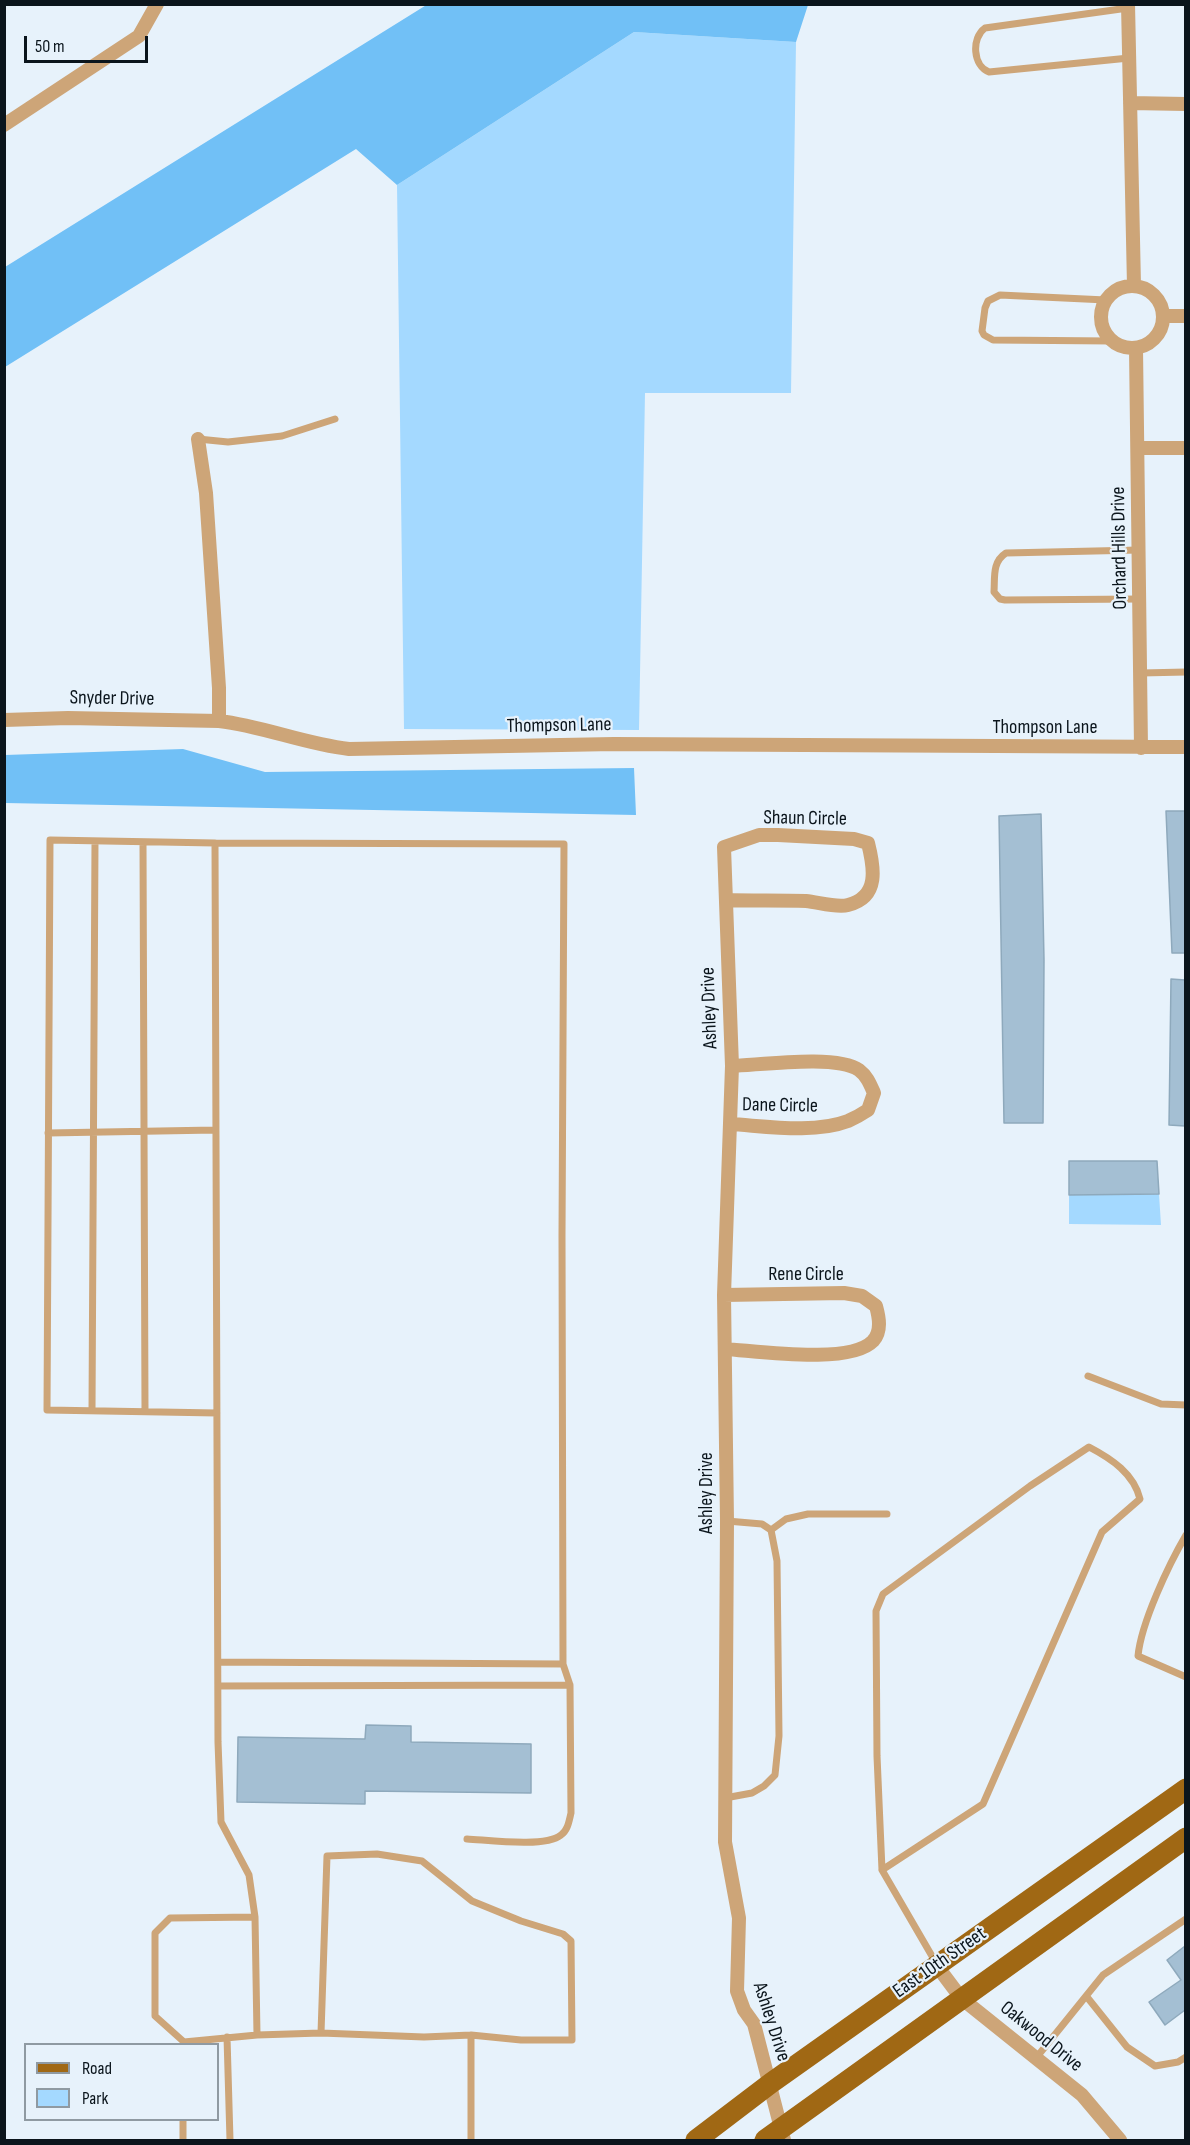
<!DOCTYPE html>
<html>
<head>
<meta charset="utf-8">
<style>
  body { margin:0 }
  #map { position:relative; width:1190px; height:2145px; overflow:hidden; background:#e7f2fb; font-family:"Sofia Sans Condensed",sans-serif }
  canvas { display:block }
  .frame { position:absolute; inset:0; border:6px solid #0b151c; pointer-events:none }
  .legend { position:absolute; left:24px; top:2043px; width:195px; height:78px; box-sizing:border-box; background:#e7f2fb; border:2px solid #8f9aa2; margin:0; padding:8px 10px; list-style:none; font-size:18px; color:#0b151c }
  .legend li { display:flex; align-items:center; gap:12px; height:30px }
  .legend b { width:30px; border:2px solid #8f9aa2 }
  .scale { position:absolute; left:24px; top:36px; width:124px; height:27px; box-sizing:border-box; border:3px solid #0b151c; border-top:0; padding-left:8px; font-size:18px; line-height:21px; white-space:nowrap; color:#0b151c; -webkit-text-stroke:4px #e7f2fb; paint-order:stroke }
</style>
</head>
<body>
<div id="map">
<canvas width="1190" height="2145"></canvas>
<div class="frame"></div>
<ul class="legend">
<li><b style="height:8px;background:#a06814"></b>Road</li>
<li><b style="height:16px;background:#a4d9ff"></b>Park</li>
</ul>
<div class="scale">50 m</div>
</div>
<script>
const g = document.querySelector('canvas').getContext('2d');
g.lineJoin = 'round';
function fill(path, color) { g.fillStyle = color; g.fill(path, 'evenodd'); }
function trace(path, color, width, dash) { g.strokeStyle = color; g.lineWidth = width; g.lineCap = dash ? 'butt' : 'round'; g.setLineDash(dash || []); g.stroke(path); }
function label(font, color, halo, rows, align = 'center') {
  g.font = font + ' "Sofia Sans Condensed",sans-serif'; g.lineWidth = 4.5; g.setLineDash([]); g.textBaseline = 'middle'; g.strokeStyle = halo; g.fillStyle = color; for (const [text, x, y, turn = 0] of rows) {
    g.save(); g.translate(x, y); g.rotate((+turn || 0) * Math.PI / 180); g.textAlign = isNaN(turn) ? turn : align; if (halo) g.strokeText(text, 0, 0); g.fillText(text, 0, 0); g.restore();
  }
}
const green = new Path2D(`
  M634,32L796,42L791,393H645L639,730L404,729L397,185Z
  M1159,1194L1161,1225L1069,1224V1195Z`);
const forest = new Path2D(`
  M428,4L808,5L796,42L634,32L397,185L356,149L5,367V267Z
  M183,749L265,772L634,768L636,815L5,803V755Z`);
const building = new Path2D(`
  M1166,811H1185V953H1172Z
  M1041,814L1044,960L1043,1123H1004L999,816Z
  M1171,979L1185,980V1126L1169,1125Z
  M1069,1161H1157L1159,1194L1069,1195Z
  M366,1725L411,1726V1742L531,1744V1793L365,1791V1804L237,1802L238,1737L365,1739Z
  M1185,1946V2010L1165,2025L1149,2002L1181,1980L1167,1960Z`);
const service = new Path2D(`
  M1128,8L985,28C971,38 973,66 989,72L1129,58
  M1106,300L1000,295L988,301L985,308L982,331L984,335L993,340L1112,341
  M198,439L228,442L282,436L335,419
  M1139,550L1006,553C992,562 995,577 994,592L1000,599L1005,600L1140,599
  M1141,673L1186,672
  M143,842L145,1411
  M215,843L50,840L47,1410L217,1413
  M48,1133L215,1130
  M1088,1376L1161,1404L1186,1405
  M92,1410L95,841
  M771,1530L786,1519L808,1514H887
  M1186,1535C1169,1564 1141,1623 1138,1656L1186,1677
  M218,1686L570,1685
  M725,1798L752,1793L764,1786L775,1775L779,1736L777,1561L771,1530L762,1524L727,1521
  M467,1839C488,1840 545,1848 561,1835C568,1830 569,1821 571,1813L570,1685L563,1664
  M882,1870L983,1804L1102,1532L1140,1499C1134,1474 1112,1459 1089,1447L1030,1486L883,1594L876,1611L877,1756L882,1870L936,1963
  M255,1917L257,2035
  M1087,1997L1127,2047L1155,2066L1178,2062L1186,2057
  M321,2033L327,1856L377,1854L422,1861L472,1901L521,1921L563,1934L571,1941L572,2040H521L471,2035
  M227,2037L230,2140
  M184,2042L257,2035L321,2033L424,2037L471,2035V2140
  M184,2044V2042L155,2016V1933L170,1918L255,1917L249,1875L221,1822L218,1742L215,843L564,844L562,1235L563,1664L218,1662
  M1036,2058L1103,1975L1186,1919
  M183,2140V2120`);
const minor = new Path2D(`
  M1128,4L1134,286
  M1130,103L1186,104
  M4,125L139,36L157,4
  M1101 317a31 31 0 1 1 62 0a31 31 0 1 1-62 0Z
  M1163,316H1186
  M1136,348L1141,748
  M198,439L206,493L219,688V721C263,726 304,744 349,749L614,744L1186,747
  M1138,448H1186
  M4,720L68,718L219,721
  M726,900C752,901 779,900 806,901C818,902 836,908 848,905C880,897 874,867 868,843L854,839L778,835H759L724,847L732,1066L724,1295L727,1521L725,1842L739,1918L737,1991L744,2010L754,2024L784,2140
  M730,1124C765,1126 814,1134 848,1121C855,1118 862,1114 868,1110L874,1093C870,1084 867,1076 859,1070C837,1054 760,1065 732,1066
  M724,1295L844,1293L862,1296L876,1306C879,1317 882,1331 873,1341C850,1365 758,1351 725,1349
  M937,1966L961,1998L1082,2095L1120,2140`);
const primary = new Path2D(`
  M696,2140L771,2083L1186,1789
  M765,2140L1186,1838`);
const streetNames = [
  ["Orchard Hills Drive",1120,548,-91],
  ["Snyder Drive",112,699,1],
  ["Thompson Lane",559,726,-1],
  ["Thompson Lane",1045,728],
  ["Shaun Circle",805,819,1],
  ["Ashley Drive",710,1008,-92],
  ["Dane Circle",780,1106,1],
  ["Rene Circle",806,1275],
  ["Ashley Drive",707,1493,-90],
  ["East 10th Street",940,1963,-35],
  ["Ashley Drive",771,2022,72],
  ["Oakwood Drive",1041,2037,39]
];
fill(green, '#a4d9ff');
fill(forest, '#71c0f6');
fill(building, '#a4bfd3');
trace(building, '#8ea9bc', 1.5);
trace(service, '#cda578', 7);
trace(minor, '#cda578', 14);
trace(primary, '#a06814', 21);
label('20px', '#0b151c', '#e7f2fb', streetNames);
</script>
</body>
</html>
